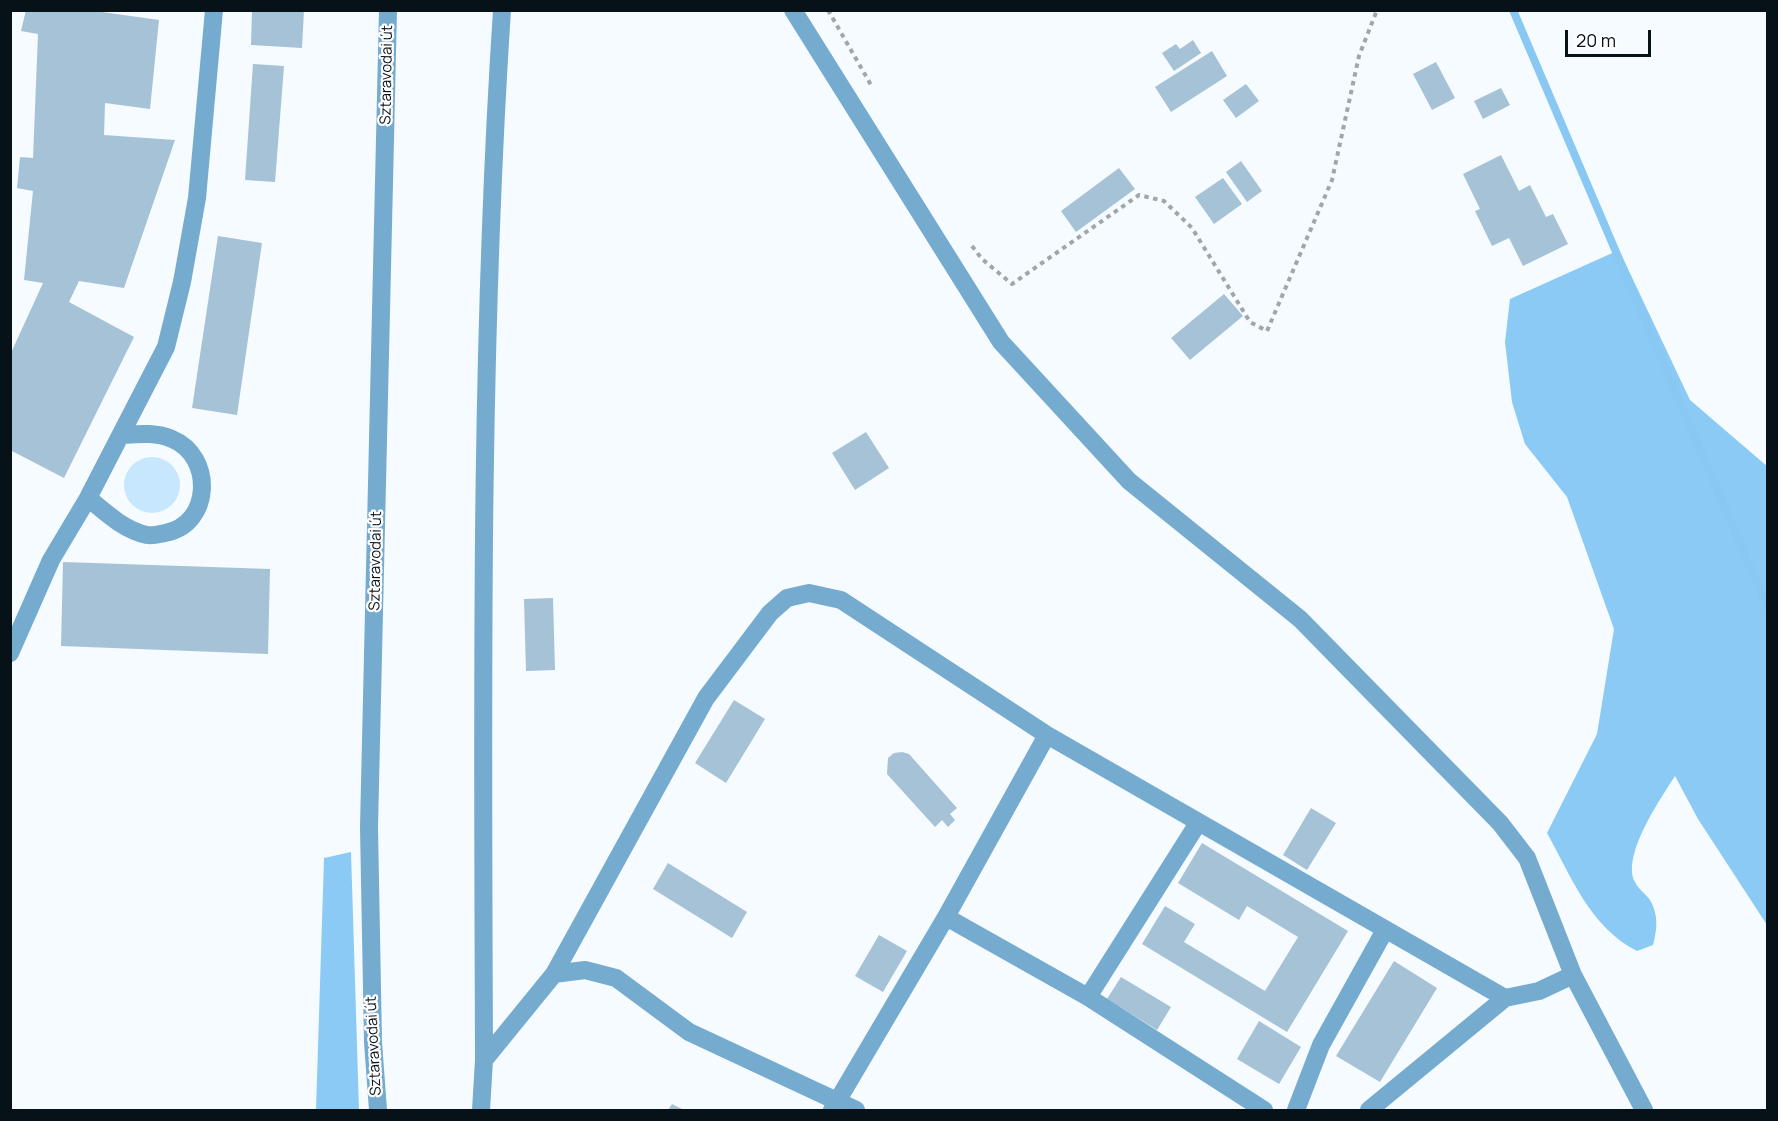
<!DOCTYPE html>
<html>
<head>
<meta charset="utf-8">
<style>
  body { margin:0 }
  #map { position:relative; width:1778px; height:1121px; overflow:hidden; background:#f5fbff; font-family:Manrope,sans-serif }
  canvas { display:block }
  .frame { position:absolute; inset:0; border:12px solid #071118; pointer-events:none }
  .scale { position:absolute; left:1565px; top:30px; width:86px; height:27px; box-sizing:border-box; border:3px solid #071118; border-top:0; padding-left:8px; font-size:18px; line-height:21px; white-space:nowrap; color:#071118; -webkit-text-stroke:4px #fff; paint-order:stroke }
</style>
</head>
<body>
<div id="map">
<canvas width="1778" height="1121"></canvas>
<div class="frame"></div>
<div class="scale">20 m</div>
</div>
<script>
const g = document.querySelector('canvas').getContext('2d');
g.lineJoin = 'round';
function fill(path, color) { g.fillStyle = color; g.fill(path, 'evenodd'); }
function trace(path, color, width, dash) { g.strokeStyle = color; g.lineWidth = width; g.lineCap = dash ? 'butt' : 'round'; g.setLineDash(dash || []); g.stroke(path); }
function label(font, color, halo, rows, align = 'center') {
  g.font = font + ' Manrope,sans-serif'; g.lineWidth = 4.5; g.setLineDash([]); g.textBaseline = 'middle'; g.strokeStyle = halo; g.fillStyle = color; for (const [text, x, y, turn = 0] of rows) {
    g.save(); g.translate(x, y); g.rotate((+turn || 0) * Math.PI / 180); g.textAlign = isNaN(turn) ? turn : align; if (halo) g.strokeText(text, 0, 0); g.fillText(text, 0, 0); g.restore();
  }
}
const green = new Path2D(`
  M124 485a28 28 0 1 1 56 0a28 28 0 1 1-56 0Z`);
const forest = new Path2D(`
  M1619,250L1690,400L1768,467L1767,925L1698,819L1675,776C1661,798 1621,856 1635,882C1638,889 1646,894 1650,900C1659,916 1657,929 1653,945L1637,951C1590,927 1572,878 1547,833L1597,734L1614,629L1567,497L1525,444L1512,402L1505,342L1510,299Z
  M351,852L359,1110H316L324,858Z`);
const stream = new Path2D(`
  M1513,10L1768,609`);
const building = new Path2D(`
  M26,10H88L159,20L150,109L105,103L104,135L175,140L124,288L79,281L69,302L134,337L64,478L10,450V355L43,283L24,280L33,191L17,188L20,157L33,158L38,34L21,31Z
  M252,10H304L302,48L251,45Z
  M1193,40L1201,53L1174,71L1162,53L1176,44L1180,49Z
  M1212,51L1227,76L1171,112L1155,87Z
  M1436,62L1455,98L1432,110L1413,74Z
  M253,64L284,66L275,182L245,180Z
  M1246,84L1259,101L1236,118L1223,100Z
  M1501,88L1510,105L1483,119L1474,101Z
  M1501,155L1519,191L1530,185L1546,217L1553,214L1568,244L1523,266L1509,238L1492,246L1475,211L1480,209L1463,174Z
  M1241,161L1262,191L1247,202L1226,172Z
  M1119,168L1135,189L1076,232L1061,211Z
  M1223,178L1242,204L1214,224L1195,197Z
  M218,236L262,243L237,415L192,408Z
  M1224,294L1243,316L1190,360L1171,338Z
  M866,432L889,468L855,490L832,453Z
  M63,562L270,569L268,654L61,646Z
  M553,598L555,670L526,671L524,599Z
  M734,700L765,719L726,783L695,763Z
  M902,752L909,754L957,808L950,814L955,820L948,827L942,820L935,827L887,774L888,758L894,753Z
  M1311,808L1336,823L1307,870L1283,855Z
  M1202,843L1348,931L1287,1032L1142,944L1165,906L1195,924L1184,942L1265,991L1298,937L1247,906L1239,920L1178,883Z
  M668,863L747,912L732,938L653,889Z
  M879,935L907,951L883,992L855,976Z
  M1394,961L1437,988L1380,1082L1336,1056Z
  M1121,977L1171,1007L1157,1030L1107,999Z
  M1259,1021L1301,1047L1279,1084L1237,1059Z
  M672,1104L684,1110H668Z`);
const path = new Path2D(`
  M828,10L871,85
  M972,246L982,259L1012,284L1139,195L1164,201L1192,228L1250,322L1267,331L1332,180L1359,56L1377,10`);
const minor = new Path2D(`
  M793,10L1001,342L1129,481L1300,619L1500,823L1527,858L1573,975L1644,1110
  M88,498C106,513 124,530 147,535C152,536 160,534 165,533C212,525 214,456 172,439C156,432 138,434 121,435
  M10,653L51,560L88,498L166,347L182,282L197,198L214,10
  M946,917L1088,997L1264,1110
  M554,974L585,970L616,978L689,1032L856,1110
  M1088,997L1198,823
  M484,1060L554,974L706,698L770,613L787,598L809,593L841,600L1047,735L1505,998
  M378,1110L373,1042L369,827L388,10
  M481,1110L484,1060C483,711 479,360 502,10
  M832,1110L946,917L1047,735
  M1296,1110L1321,1045L1385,930
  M1369,1110L1505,998L1539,991L1573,975`);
const streetNames = [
  ["Sztaravodai út",387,75,-89],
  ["Sztaravodai út",376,561,-89],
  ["Sztaravodai út",374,1046,-93]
];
fill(green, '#c6e7fd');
fill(forest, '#8acaf5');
trace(stream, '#88c8f3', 8);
fill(building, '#a6c2d6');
trace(path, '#a0a7ac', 4, [4.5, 4.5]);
trace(minor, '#75abcf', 18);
label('15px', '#071118', '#fff', streetNames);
</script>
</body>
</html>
